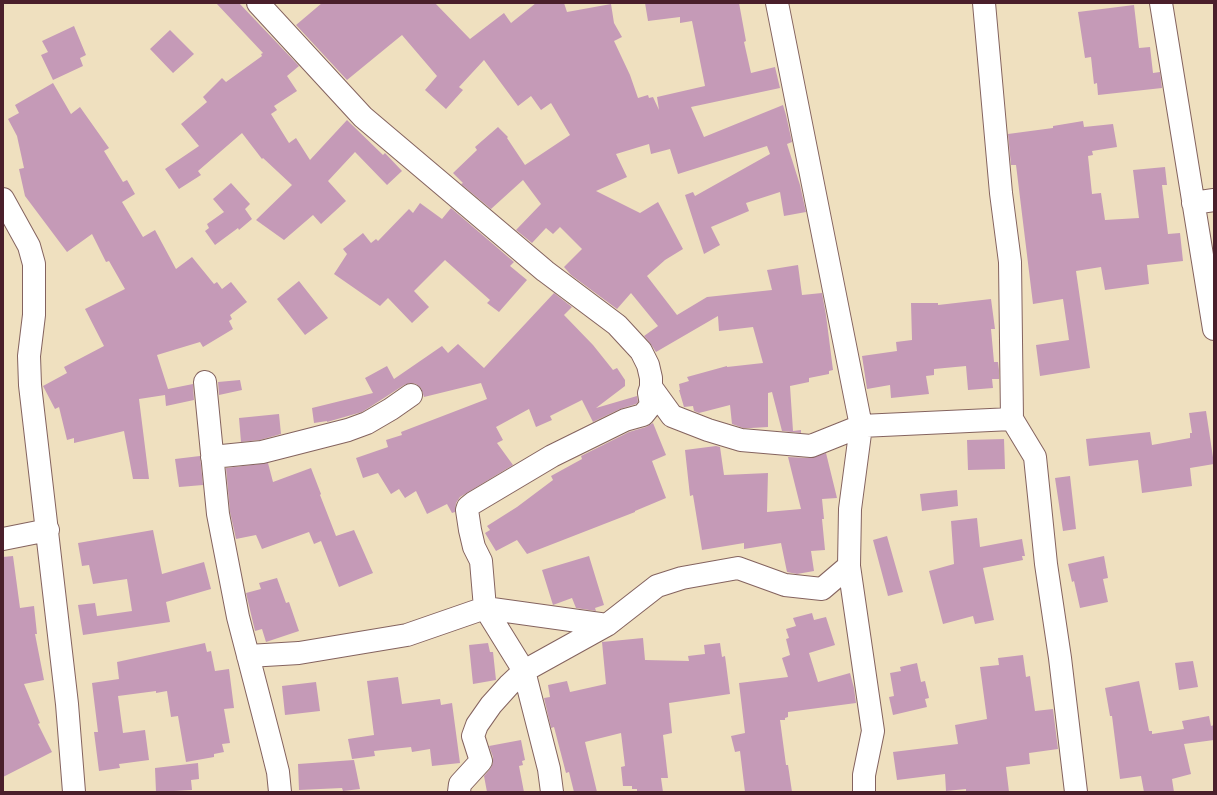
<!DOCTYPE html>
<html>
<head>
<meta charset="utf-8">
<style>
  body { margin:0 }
  #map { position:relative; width:1217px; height:795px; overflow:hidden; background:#efe0bf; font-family:"Gentium Book Plus",serif }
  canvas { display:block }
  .frame { position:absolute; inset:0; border:4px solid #4a1f2b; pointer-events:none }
</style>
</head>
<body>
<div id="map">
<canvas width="1217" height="795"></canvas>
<div class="frame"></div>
</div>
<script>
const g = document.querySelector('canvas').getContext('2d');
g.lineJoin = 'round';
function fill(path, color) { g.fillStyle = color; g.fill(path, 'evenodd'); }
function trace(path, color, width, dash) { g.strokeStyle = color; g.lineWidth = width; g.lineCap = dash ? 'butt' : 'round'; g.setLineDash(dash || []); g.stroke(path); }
const building = new Path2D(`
  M216,3H239L299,66L287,76L297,91L274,106L277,110L271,114L289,143L296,138L310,160L347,120L383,155L385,153L402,171L387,185L355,152L328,181L346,201L321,224L313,215L284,240L256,220L292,185L263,158L262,159L242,133L198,171L201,175L179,189L165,169L199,146L181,124L207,102L203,97L222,78L226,82L262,56L261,54L263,53Z
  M322,3H435L470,39L504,13L511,23L536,3H564L567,12L611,4L614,23L622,37L614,41L630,75L638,98L648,95L649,98L653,97L659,110L657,97L705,86L692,21L680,23V17L648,21L645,3H739L746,41L744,42L751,73L775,67L780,88L691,107L704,137L783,105L786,115L792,142L787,144L800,185L806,212L784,216L780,192L746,203L749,211L711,227L720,245L704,254L685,195L693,192L695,196L770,154L767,146L678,174L670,149L651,154L649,144L616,154L627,177L596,191L640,213L658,202L683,249L665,260L647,276L677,315L707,297L772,290L767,270L798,265L802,295L822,293L826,315L833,370L829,371V374L809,378V382L790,386L793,431L801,430V433L782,431L772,392L768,393V427L751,428H743L732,424L730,405L699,413L694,411L693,406L684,407L679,390H680L679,384L689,381L687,377L727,366V367L763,363L753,327L719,331L718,316L656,352L650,343L644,336L658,326L631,293L617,309L571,275L564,267L582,249L560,227L553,234L546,228L532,243L516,230L541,204L523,180L491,209L461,184L463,183L453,173L477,150L475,147L498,127L508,137L507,138L525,165L570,135L551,103L541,110L531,96L518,106L484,60L459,87L463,90L446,109L425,90L437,76L402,35L347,80L296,25Z
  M1134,5L1139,48L1150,47L1153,73L1160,72L1162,88L1098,95L1097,83L1094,84L1091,57L1085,58L1078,12Z
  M74,26L86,55L80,58L83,66L53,80L41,55L48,52L42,41Z
  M170,30L194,54L173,73L150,49Z
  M53,83L71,114L80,107L109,148L104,151L123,182L127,180L135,194L122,202L143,237L155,230L176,269L192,257L214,284L217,282L222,289L231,282L247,302L230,315L232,319L229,321L233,329L203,347L200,342L157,355L168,389L193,384L194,400L166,406L165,395L139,399L149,479H133L124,431L74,443V438L67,440L59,407L55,409L43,386L67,373L64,367L104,346L85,309L125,289L109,261L106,262L92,234L67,252L25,196L19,169L24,168L17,136L8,119L19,113L15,105Z
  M1083,121L1084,127L1113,124L1117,147L1092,151L1093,155L1088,156L1092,194L1101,193L1105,220L1139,218L1133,170L1165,167L1167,185H1162L1168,234L1180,233L1183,261L1147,265L1149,284L1105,290L1101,267L1076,271L1090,368L1040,376L1036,345L1069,340L1063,299L1033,304L1017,173L1016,165H1011L1008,134L1053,128V126Z
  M231,183L250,204L245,209L252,219L239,230L238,228L215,245L205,231L209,228L207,224L224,212L213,199Z
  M420,203L442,219L451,208L514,262L510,266L527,280L499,312L487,303L490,300L445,260L414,291L429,307L412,323L388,298L380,306L334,274L347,254L343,249L363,233L371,243L376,239L378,241L409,209L413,213Z
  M299,281L328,318L305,335L277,299Z
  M554,293L572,307L564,315L593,345L613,370L617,368L625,380V386L596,408L637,396L638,402L636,404L620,409L593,422L582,400L550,416L552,420L536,427L529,409L496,427L503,440L497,443L513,465L460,497L456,503L455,512L452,513L447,504L427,514L416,491L405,498L399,489L391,494L378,473L363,478L356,458L388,447L386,440L402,435L401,432L487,399L481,383L424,397L421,388L416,384L410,383L404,385L384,398L362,412L327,422V421L314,423L312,408L373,393L365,378L387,366L394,379L442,346L448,353L458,344L484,368Z
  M991,299L995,329H991L994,362H998L999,370V379H992L993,388L968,390L966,366L934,369V375L926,376L929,394L891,398L890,385L867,389L862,356L897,351L896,342L912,340L911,303H938V305Z
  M240,380L242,390L219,395L218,382Z
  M1206,411L1214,464L1190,468L1192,486L1142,493L1138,460L1089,466L1086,439L1150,432L1152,445L1190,438V433H1192L1189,413Z
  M279,414L281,434L260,440L241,442L239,418Z
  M653,423L666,455L652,461L666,498L635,511V512L527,554L517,540L496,551L485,533L490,530L487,526L517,507L553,480L551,476L582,459L581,456L629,432L646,427Z
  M1004,439L1005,469L968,470L967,440Z
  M716,446L720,447L724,475L768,473L767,512L801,509L788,457L810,458L826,453L837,498L822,499L824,519H822L825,550L811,551L814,571L797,574L787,572L781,543L744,549V543L702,550L693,495L690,496L685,450Z
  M200,456L203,485L179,487L175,459Z
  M268,463L273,482L311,468L321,494L320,495L336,536L354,530L373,573L339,587L321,541L314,544L309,532L262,549L256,535L236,539L230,512L226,468Z
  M1070,476L1076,529L1063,531L1055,478Z
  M957,490L958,506L922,511L920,494Z
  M977,518L980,547L1022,539L1025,556H1022L1023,560L983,568L994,620L975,624L973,616L943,624L929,571L954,564L951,521Z
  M153,530L162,574L204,562L211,589L166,602L170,622L83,635L78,605L95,603L97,616L132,611L127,579L93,584L89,565L82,566L78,543Z
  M887,536L903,592L888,596L873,540Z
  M13,556L20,608L34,606L37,634H35L44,680L24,684L40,723L38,724L52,752L3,777V557Z
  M589,556L604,605L595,608L596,611L576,608L572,598L553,605L542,570Z
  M1104,556L1108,578L1103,579L1108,602L1080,608L1074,581L1072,582L1068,564Z
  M277,578L286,603L289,602L299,631L266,642L262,629L255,631L246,593L261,589L259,583Z
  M812,613L814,620L826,617L835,645L809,653L818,682L850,673L854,688L856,703L788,712V717L785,718V720H780L786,765H788L792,792H745L740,751L735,752L731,736L745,733L739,683L788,677L782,658L790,655L786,639L789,638L786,629L796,626L793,618Z
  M643,638L645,660L689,661L688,656L705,654L704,645L720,643L722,657L725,656L730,694L669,703L672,733L663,735L668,778H661L663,792H637V789H632V786H623L621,767L625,766L621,733L585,742L597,792H574L569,772L566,773L554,727L551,728L544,698L550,697L548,685L567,681L570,692L606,684L602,642Z
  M205,643L207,652L211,651L215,671L229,669L234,708L224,709L230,743L222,744L224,752L214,754V757L186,762L178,716L171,717L167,691L156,693V691L118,696L123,733L145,730L149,760L119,764L120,768L99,771L94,732H98L92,683L119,679L117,662Z
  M488,643L490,652H493L496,680L473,684L469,645Z
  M1023,655L1026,677L1030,676L1035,711L1053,709L1058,749L1029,753L1030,764L1006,767L1009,792H966V789L946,791L945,774L897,780L893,752L958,744L955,725L987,719L980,667L999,665L998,658Z
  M1193,661L1198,687L1179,690L1175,663Z
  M917,663L921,682L925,681L929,698L925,699L927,707L893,715L889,697L894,696L890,673L901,671L900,667Z
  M398,677L402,704L440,699L441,705L452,703L460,763L432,766L430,749L412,752L411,747L374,751L375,756L352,759L348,739L374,735L367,681Z
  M1139,681L1149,731H1152V734L1184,729L1182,721L1209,716L1211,726L1214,725V740L1184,744L1191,774L1172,779L1174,792H1144L1141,776L1120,779L1112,716H1110L1105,688Z
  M316,682L320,711L285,715L282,686Z
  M521,740L525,760L522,761L523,765L519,766L524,792H487L484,776L490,769L493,763V757L489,746Z
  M354,760L360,789L343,791L342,788L299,790L298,764Z
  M198,763L199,779L191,780L192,790L156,792L155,768Z`);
const minor = new Path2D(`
  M258,3L363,117L545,271L617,325L641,351L648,365L651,378V387L649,393L651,405L643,415L625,420L552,456L473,503L468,507L467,510L470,530L474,547L481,561L485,608L524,671L549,769L552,792
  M777,3L861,426L850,509L849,566L873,731L864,775V792
  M984,3L1001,193L1010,262L1012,419L1035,457L1046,564L1060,658L1076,792
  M1161,3L1214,329
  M3,199L29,246L34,264V315L29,356L30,385L67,704L74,792
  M1193,203L1214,200
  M205,382L218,514L238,617L271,744L278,772L280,792
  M651,387L672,416L708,430L741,440L811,446L861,426L1012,419
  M212,457L262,452L348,430L367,423L391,409L411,395
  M3,539L48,530
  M248,656L299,653L407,635L485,608L607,625
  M459,792L460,784L481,761L473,736L477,725L491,705L509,685L524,671L607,625L657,586L682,578L738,568L785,585L822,589L849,566`);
fill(building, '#c59ab7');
trace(minor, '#84635f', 24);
trace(minor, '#fff', 22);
</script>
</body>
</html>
